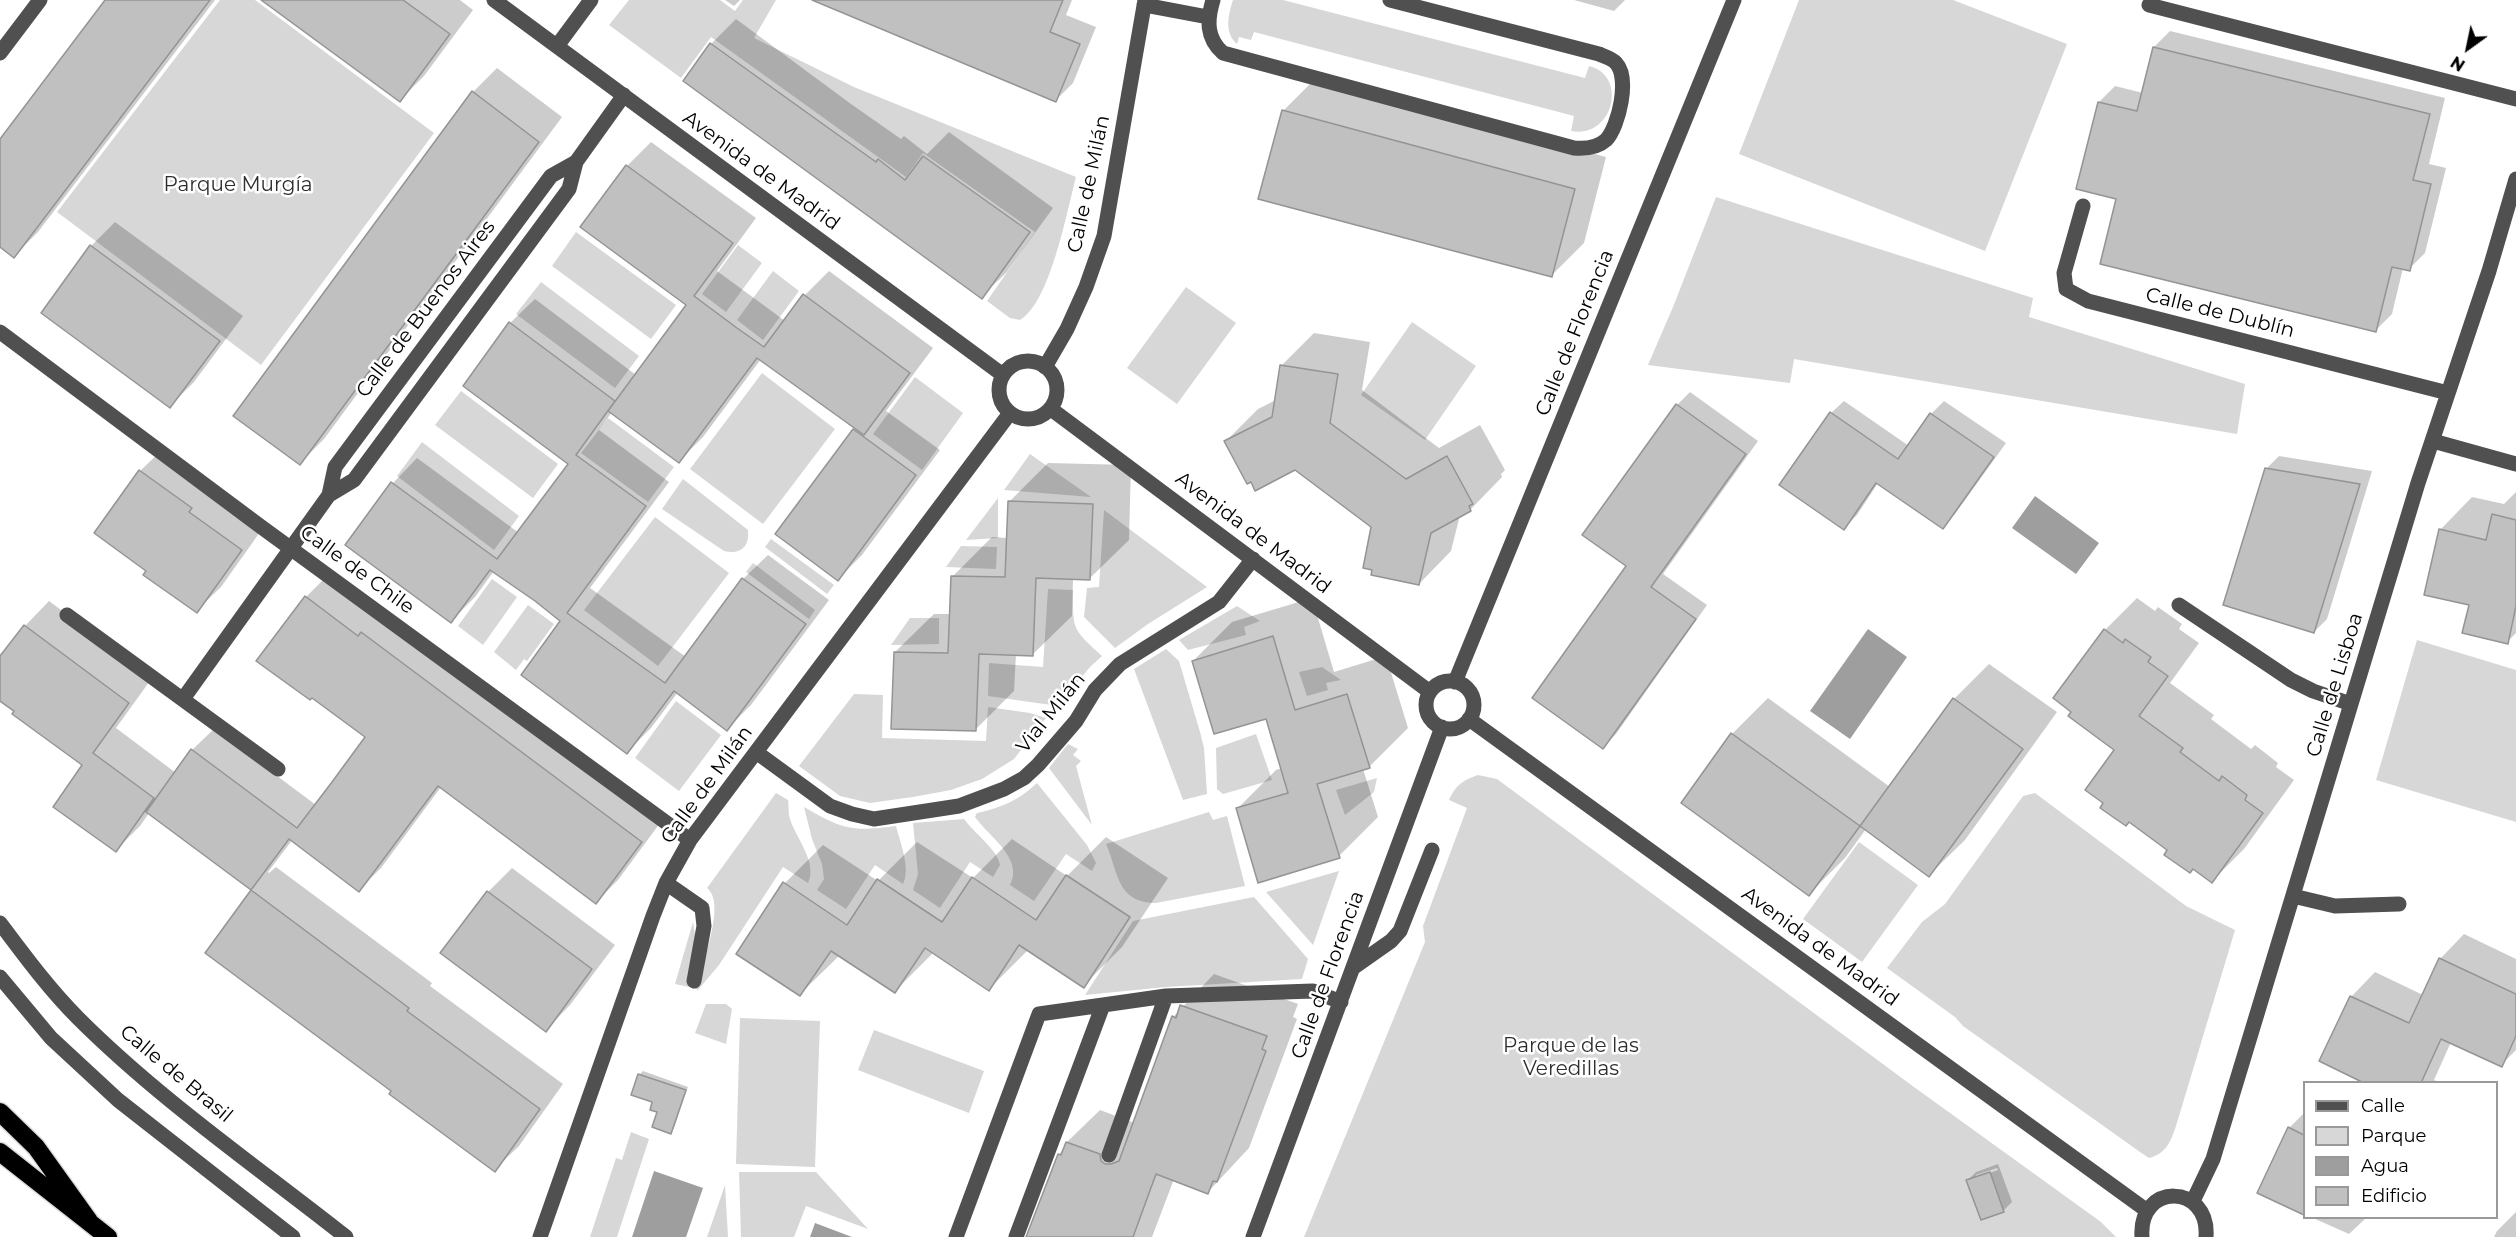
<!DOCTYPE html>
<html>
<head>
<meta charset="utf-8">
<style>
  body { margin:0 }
  #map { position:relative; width:2516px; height:1237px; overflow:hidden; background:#fff; font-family:Montserrat,sans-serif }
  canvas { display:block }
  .legend { position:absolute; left:2303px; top:1081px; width:195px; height:138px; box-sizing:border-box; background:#fff; border:2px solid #999; margin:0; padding:8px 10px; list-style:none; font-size:18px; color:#000 }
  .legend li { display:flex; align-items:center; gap:12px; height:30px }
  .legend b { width:30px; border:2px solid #999 }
  .north { position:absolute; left:2438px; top:18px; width:60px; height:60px; -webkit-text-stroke:4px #fff; paint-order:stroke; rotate:213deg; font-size:16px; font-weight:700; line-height:24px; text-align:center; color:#000 }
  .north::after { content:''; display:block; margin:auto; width:21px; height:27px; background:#000; clip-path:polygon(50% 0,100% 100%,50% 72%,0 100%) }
</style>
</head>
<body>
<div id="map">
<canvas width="2516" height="1237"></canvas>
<ul class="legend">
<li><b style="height:8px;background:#505050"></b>Calle</li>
<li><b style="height:16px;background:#d7d7d7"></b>Parque</li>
<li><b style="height:16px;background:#9e9e9e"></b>Agua</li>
<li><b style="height:16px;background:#c0c0c0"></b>Edificio</li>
</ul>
<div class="north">N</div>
</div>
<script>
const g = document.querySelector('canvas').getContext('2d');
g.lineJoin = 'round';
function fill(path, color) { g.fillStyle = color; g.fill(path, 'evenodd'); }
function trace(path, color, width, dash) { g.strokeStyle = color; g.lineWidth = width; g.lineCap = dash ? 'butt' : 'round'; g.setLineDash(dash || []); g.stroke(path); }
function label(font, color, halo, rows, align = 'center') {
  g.font = font + ' Montserrat,sans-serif'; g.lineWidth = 5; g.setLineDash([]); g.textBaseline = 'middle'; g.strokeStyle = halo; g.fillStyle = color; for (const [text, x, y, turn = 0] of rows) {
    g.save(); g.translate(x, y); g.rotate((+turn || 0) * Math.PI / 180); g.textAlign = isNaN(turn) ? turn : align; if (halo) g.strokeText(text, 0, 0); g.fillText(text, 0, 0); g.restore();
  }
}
const green = new Path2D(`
  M220,0H255L434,133L261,365L57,212Z
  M629,0H720L735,11L743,0H776L754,38L854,87L1076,177C1067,211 1050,303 1020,320L1010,318L987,301L1035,232L923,153L906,177L711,37L681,78L609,25Z
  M1233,0H1283L1585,78L1589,66C1628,75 1614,139 1571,131L1574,116L1254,32L1251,40L1239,37L1237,44C1224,33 1228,15 1233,0Z
  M1799,0H1953L2067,44L1985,251L1739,154Z
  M1716,197L2033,298L2029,317L2245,384L2237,434L1794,359L1790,383L1648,365L1673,307Z
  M576,232L676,305L651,339L552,266Z
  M738,245L762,263L726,312L702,294Z
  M773,271L799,291L763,340L737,320Z
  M541,282L639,356L615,388L516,314Z
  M1186,287L1236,323L1177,404L1127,368Z
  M1412,322L1476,366L1425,440L1361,395Z
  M762,373L835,429L763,524L690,469Z
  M915,377L963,413L922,470L873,434Z
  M461,391L558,464L533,498L435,425Z
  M608,418L674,467L648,502L581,453Z
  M422,442L519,516L494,550L397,476Z
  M1030,454L1091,497L1004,490Z
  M683,479L748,530C750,547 740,555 724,551L662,509Z
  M998,498V538L966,540Z
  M1104,510L1207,587L1148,624L1115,648L1084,617L1087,588L1099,587Z
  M655,517L729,573L658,666L584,610Z
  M771,539L834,585L827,594L765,547Z
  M961,546L997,547L996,569L946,567Z
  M753,563L815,610L809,619L746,572Z
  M492,579L517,597L483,645L458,626Z
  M1048,589L1073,590C1073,631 1072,628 1102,656L1090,667L1058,706L988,696L989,663L1043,667Z
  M528,605L554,624L527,661L524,659L516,670L494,652Z
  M1237,606L1260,621L1244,627L1246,635L1188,650L1179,640Z
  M910,618H939V644L891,645Z
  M2417,640L2516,670V822L2376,780Z
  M1166,649L1179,661L1200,732L1204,748L1207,794L1183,800L1134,669Z
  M1322,667L1341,680L1326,683L1328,690L1307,696L1299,672Z
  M854,694L883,695L882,738L986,741L988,707L1030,713L1046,718L1014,759L982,779L951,790L913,797L870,803L840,796L799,766Z
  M676,701L721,735L679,791L635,758Z
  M1256,734L1272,780L1223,794L1217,789L1216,748Z
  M1068,744L1078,749L1073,755L1081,761L1076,766L1092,825L1049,768Z
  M1478,775L1497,779L1914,1087L2101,1222L2116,1237H1304L1425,942L1423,926L1467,808L1449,800C1456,785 1463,780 1478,775Z
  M1377,778L1374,792L1345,815L1336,790Z
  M1037,783L1087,845L1096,863L1092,871L1066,854L1034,901L1010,885C1024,858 989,837 975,817L977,813C1001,808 1019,800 1037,783Z
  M776,793L788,800C789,806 788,813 790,819C796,838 818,863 808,883L783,867L719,965L698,990L695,989C701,968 727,903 707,888Z
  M2035,793L2186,906L2235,930L2176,1126C2171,1141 2166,1154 2149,1158L2140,1152L1963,1026L1955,1017L1887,968L1922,922L1945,904L2023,796Z
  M804,807C842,829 851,832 896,826C900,842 911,868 903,884L875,865L846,909L817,890L824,879L822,864L812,839Z
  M1209,812L1213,820L1227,816L1245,886L1156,903C1116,903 1118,870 1106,844Z
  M964,819C973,832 998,850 1000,865L993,877L970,862L940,908L913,890L918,874L913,823Z
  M1859,842L1918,885L1862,962L1803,919Z
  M1339,871L1313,945L1266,892Z
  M1254,897L1308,959L1302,979L1166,987L1085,995L1133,921Z
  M693,922L695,935L689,987L675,984Z
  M706,1004H726L732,1009L726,1044L695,1033Z
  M740,1018L820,1021L815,1167L736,1164Z
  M874,1030L984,1071L969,1113L858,1070Z
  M631,1132L649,1139L617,1237H590L616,1158L622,1160Z
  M739,1172H816L868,1229L806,1206L794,1237H741Z
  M725,1185L728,1237H707Z`);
const water = new Path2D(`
  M2035,496L2099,543L2076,574L2012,528Z
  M1868,629L1907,657L1850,739L1810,711Z
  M654,1171L703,1188L686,1237H632Z
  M815,1223L852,1237H810Z`);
const shadow = new Path2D(`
  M107,0H215L38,232L14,256L0,245V141Z
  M277,0H460L473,10L424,76L400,100Z
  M725,0H740L734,6Z
  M827,0H1072L1066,15L1096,27L1073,83L1056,100Z
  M1574,0H1625L1614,11Z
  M736,19L851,104L901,139L904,136L927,154L949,132L1053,208L1006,273L981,297L685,81L711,44Z
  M2170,31L2445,98L2429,164L2446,168L2425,253L2409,269L2403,268L2392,314L2376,330L2117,198L2099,102L2115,86L2143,93L2154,47Z
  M497,68L562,117L324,439L300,463L473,92Z
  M1316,78L1606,157L1584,243L1551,276L1283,111Z
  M651,142L756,218L717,271L762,304L785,321L805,295L829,271L933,348L886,411L940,450L862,555L838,579L777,534L856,428L761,359L703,437L679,461L612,412L599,430L669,482L590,588L686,657L743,579L768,555L829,600L751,705L727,729L678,692L651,728L627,752L562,621L494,571L475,597L451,621L347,544L393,483L417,458L519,533L570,463L510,323L535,299L636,375L688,305L582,227L627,166Z
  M115,222L243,316L194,382L170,406L91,246Z
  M1314,333L1370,342L1362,390L1439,448L1480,425L1505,470L1501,474L1502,477L1470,510L1460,515L1451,551L1419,584L1373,526L1295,468L1226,441L1258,409L1276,400L1282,365Z
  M1690,392L1758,441L1663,574L1707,605L1616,734L1603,747L1629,566L1677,405Z
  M1844,401L1909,446L1931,414L1944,401L2006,443L1955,514L1942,527L1878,483L1857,515L1844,528L1831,413Z
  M165,447L265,525L221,587L196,611L148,571L140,471Z
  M2279,456L2372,471L2327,619L2314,632L2266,469Z
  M1048,463L1131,465L1129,540L1090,578H1073L1072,616L1033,654H1016L1014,691L975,730L895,652L934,614H951L953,576L992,537L1008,538L1009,502Z
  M2516,492V633L2507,642L2471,604L2440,530L2472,497L2504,504Z
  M328,575L663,819L618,880L596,902L441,787L381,868L359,890L293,839L268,872L269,873L276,867L432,983L430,986L563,1084L519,1146L494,1170L393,1090L207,953L253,890L149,813L140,826L116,850L84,765L0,702V659L25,626L49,601L152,678L116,728L176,773L192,750L214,729L316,805L367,736L306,597Z
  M1312,598L1334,672L1386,656L1408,728L1369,767L1363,769L1378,817L1339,856L1237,809L1276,770L1282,768L1267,717L1193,661L1232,622Z
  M2137,598L2155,611L2158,607L2182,624L2179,629L2199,643L2170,683L2214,715L2211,719L2251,749L2255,745L2278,763L2276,767L2294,780L2244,849L2212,881L2105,803L2116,749L2105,630Z
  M1989,664L2057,712L1965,840L1929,875L1866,829L1845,858L1809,894L1732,734L1768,698L1890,787L1954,699Z
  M1106,837L1168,878L1122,947L1083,986L1028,950L989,989L934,952L895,991L840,955L800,994L785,883L823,845L878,881L917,842L973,878L1012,839L1067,876Z
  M512,868L615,945L570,1005L546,1030L488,892Z
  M2464,934L2516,959V1050L2501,1065L2451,1042L2434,1080L2439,1082H2368L2351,997L2375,972L2423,995L2440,959Z
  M1214,974L1298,1004L1293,1017L1297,1019L1249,1148L1208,1192L1174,1179L1152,1237H1028L1059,1155L1067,1142L1100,1110L1132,1122L1133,1127L1173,1017Z
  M643,1071L688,1087L674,1128L670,1132L639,1075Z
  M2304,1113V1213L2259,1192L2289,1128Z
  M1998,1164L2012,1202L2004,1210L1982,1218L1968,1180L1976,1172ZM1997,1168L1998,1170L1976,1178V1175Z
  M2516,1212V1237H2494L2497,1231Z
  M2313,1218H2366L2349,1234Z`);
const building = new Path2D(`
  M105,0H210L14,258L0,247V139Z
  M261,0H403L450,34L400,102Z
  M812,0H1063L1050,32L1080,44L1056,102Z
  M710,43L827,127L876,162L878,159L905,180L923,156L1030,232L982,299L683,81Z
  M2153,47L2430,114L2413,180L2431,184L2410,271L2392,267L2376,332L2100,264L2116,199L2076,189L2098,102L2137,111Z
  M472,91L539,142L300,465L233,416Z
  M1282,110L1575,189L1552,277L1258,199Z
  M626,165L733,243L694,296L737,328L764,347L803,294L910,373L864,435L757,358L679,463L608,411L686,305L580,227Z
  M90,245L220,341L170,408L41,313Z
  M509,322L615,401L576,455L646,506L567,613L665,683L742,578L806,624L727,731L674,691L627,754L521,675L560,621L535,601L490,570L451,623L345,545L391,482L497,559L568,464L463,386Z
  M1280,365L1338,374L1330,423L1406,479L1447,456L1473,504L1469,506L1471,511L1431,533L1419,585L1371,575L1372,570L1363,568L1371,527L1295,470L1255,491L1251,482L1247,484L1224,441L1272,417Z
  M1676,404L1746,454L1651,587L1696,619L1603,749L1532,698L1626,566L1582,535Z
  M1830,412L1898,459L1930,413L1994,457L1943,529L1876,483L1844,530L1779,485Z
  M853,429L916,475L838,581L775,534Z
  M2265,468L2360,484L2314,633L2223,605Z
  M139,470L192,508L189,512L242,550L197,613L143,575L146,571L94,533Z
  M1008,501L1093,504L1090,580L1036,578L1033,656L979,654L976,731L891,729L894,652L948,653L951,576L1005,577Z
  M2492,514L2516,520V606L2508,644L2462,633L2469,605L2424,595L2439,529L2486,540Z
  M305,596L358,636L361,632L642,842L596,904L438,786L359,892L289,839L251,890L146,812L191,749L297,828L332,782L365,737L312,698L310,700L256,661Z
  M24,625L129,703L93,753L154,798L116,852L53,807L82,765L12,714L14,711L0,701V656Z
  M2104,629L2123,643L2125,639L2151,657L2148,662L2168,676L2139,716L2183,748L2180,752L2219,781L2222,776L2247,795L2245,800L2263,813L2212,883L2193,869L2190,873L2164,855L2167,850L2129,822L2126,826L2100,808L2103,803L2085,790L2114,750L2068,716L2071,712L2053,698Z
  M1273,636L1295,710L1347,694L1370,768L1317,784L1340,858L1258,883L1236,808L1288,793L1266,719L1214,734L1192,661Z
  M1953,698L2023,749L1929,877L1860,826L1809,896L1681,803L1731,733L1860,826Z
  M1066,875L1130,917L1084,988L1019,945L989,991L925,948L895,993L831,951L800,996L736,954L783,882L847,925L877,879L942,922L972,877L1036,920Z
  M251,890L409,1008L407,1011L540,1109L495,1172L389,1094L391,1091L205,953Z
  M487,891L592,969L546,1032L440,953Z
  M2439,958L2516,994V1036L2502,1067L2441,1039L2421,1083H2364L2319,1061L2350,996L2409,1023Z
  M1180,1005L1267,1036L1262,1049L1266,1051L1217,1182L1213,1181L1208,1194L1156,1174L1133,1237H1026L1058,1154L1061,1155L1066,1142L1100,1154L1101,1161L1105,1164H1111L1119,1161L1172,1016L1176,1018Z
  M638,1074L686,1090L671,1134L652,1127L657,1112L650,1110L652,1102L631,1095Z
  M2288,1127L2304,1135V1215L2257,1193Z
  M1990,1172L2004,1212L1981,1220L1966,1180Z`);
const minor = new Path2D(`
  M494,0L1003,375
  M1213,0C1207,20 1206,38 1223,53L1574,148C1585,149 1597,148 1606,140C1619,126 1630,78 1616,63C1613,59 1604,56 1599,54L1390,0
  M1144,5L1208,17
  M2149,5L2516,99
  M557,46L591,0
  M0,53L40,0
  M2083,206L2064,273L2066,289L2088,301L2448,393
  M0,332L260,526L690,840
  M999 390a29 29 0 1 1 58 0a29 29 0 1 1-58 0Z
  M1045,367L1067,329L1086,287L1104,236L1145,0
  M1051,409L1430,692
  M2433,441L2516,464
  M329,495L354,480L569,189L576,162L624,95
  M2179,605L2291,680L2313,691L2351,704
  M67,615L278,769
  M1426 705a24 24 0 1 1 48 0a24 24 0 1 1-48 0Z
  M1455,682L1734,0
  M183,699L329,495L335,467L551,176L576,162
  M1469,719L2146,1210
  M756,752L830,806L852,814L874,819L959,806L1004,789L1024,778L1038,765L1076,721L1095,690L1120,664L1219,602L1253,559
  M666,883L702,908L704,926L694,981
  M2293,896L2335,906L2399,904
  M0,923C24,955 49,989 78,1018C159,1099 256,1166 346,1237
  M1354,967L1391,941L1400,931L1432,850
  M0,977L51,1038L118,1100L293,1237
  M1166,996L1313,991L1341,1002
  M2193,1201L2213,1159L2418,483L2489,271L2516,179
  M540,1237L653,916L666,883L690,840L1010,413
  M956,1237L1039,1014L1103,1005
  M1016,1237L1103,1005L1166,996L1109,1155
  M1253,1237L1442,727
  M2142,1237C2138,1182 2210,1183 2206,1237`);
const highway = new Path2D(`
  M0,1112L36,1147L89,1221
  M0,1152L108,1237`);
const streetNames = [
  ["Avenida de Madrid",761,171,36],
  ["Calle de Milán",1089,184,-78],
  ["Calle de Buenos Aires",426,309,-53],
  ["Calle de Dublín",2220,313,14],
  ["Calle de Florencia",1575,333,-68],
  ["Avenida de Madrid",1253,533,37],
  ["Calle de Chile",357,570,36],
  ["Calle de Lisboa",2335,685,-73],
  ["Vial Milán",1051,713,-51],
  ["Calle de Milán",707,785,-54],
  ["Avenida de Madrid",1820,947,36],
  ["Calle de Florencia",1328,975,-70],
  ["Calle de Brasil",176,1074,40]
];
const parkNames = [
  ["Parque Murgía",238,185],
  ["Parque de las",1571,1046],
  ["Veredillas",1571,1069]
];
fill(green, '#d7d7d7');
fill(water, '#9e9e9e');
fill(shadow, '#0003');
fill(building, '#c0c0c0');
trace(building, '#949494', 1.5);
trace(highway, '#dbdbdb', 21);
trace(minor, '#505050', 15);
trace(highway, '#000', 18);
label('20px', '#000', '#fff', streetNames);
label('20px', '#2e2e2e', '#fff', parkNames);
</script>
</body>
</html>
